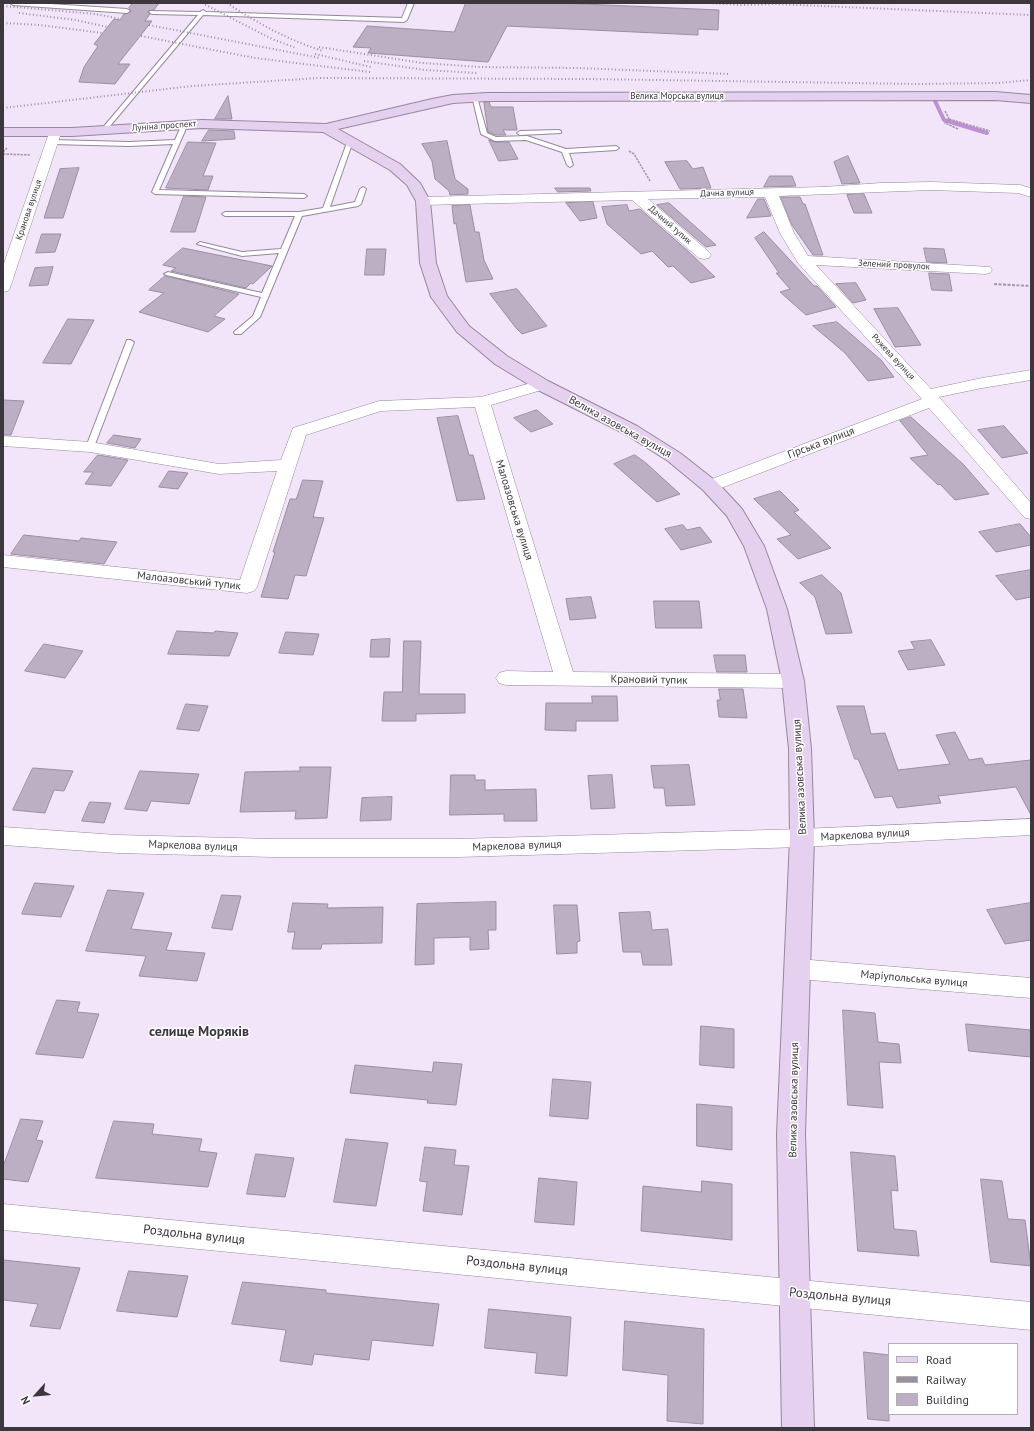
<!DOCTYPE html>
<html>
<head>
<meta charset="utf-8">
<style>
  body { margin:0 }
  #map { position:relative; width:1034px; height:1431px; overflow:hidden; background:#f2e4f9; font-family:"PT Sans",sans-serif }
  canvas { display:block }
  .frame { position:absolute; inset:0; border:4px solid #3c363f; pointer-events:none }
  .legend { position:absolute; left:888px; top:1343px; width:130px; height:72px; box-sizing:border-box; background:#fff; border:1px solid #b1afb2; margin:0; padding:5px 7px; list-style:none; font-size:12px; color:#3c363f }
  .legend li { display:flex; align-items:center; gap:8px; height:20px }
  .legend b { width:20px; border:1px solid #b1afb2 }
  .north { position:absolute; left:16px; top:1375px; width:40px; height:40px; -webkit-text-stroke:3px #fff; paint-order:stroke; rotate:243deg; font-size:11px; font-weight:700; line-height:16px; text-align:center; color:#3c363f }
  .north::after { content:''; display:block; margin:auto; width:14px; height:18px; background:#3c363f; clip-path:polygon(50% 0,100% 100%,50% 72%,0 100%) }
</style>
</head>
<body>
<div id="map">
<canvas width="1034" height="1431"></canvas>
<div class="frame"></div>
<ul class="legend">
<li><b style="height:5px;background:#e6d0f0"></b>Road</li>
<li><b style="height:5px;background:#9a909f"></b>Railway</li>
<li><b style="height:11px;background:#bcaec3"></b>Building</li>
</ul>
<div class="north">N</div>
</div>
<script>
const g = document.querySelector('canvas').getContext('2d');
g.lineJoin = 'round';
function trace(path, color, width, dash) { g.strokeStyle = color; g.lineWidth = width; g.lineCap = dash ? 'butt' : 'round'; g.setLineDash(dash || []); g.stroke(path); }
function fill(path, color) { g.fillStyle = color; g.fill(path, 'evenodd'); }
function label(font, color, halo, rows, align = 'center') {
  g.font = font + ' "PT Sans",sans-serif'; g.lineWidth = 3; g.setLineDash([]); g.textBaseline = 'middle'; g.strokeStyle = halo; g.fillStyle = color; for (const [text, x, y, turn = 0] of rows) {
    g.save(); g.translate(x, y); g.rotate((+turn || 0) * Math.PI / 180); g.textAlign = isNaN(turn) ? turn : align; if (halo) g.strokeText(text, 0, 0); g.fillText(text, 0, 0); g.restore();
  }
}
const stream = new Path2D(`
  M935,101L944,120L987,133`);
const building = new Path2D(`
  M133,3H159L154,10L148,11L150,14L145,21H152L118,64H130L115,84L79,82L84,67L98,46L94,44L114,19L120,20L124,14L131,12V11L129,8Z
  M466,3H561L719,10L718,30L698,29V35L507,26L488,62L368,53L371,48L353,47L367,26L454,32Z
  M228,96L232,119H215Z
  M489,102L491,107H513L517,130H503L506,135H496L488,132L484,103Z
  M209,130L234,131L235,139L202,141Z
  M489,140L495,142H509L518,159L499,161Z
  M447,141L455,179L468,189V194L450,195L449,191L435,179L432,161L422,144Z
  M188,142L216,143L203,176H213L208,190L166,188Z
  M848,156L860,183L842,184L834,162Z
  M687,161L693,169L703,167L711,188L680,189L665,162Z
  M79,168L63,218H44L60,169Z
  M770,176H792L796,186L764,187Z
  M555,188H590L591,191L558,192Z
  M864,194L872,213H854L847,195Z
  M184,196L206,197L195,232H171Z
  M781,197H800L803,204H805L823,255H813L792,225Z
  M758,199H764L771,216L747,218Z
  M593,202L597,218L580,221L566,203Z
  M669,203L716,245L706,247L657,205Z
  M470,205L475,232H479L484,260L493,279L466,282L456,223L454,224L452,206Z
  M627,205L629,211L640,209L688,251L715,277L691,283L673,266L668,267L652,251L641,254L607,224L602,207Z
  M764,232L814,286H817L836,307L806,315L780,292L790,289L776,273H779L755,238Z
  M42,234H61L55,252L36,253Z
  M183,248L272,266L253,284L251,283L246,288L171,271L176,268L163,265Z
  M924,248L944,249L947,263L927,262Z
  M367,249H386L384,275H365Z
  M53,267L48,285L29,286L35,268Z
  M929,273L949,274L952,291L932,290Z
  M165,276H166L239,294L214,316L225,319L208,332L139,312L164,293L149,290Z
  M856,283L866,300L853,303L836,284Z
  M517,289L547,326L522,334L516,328L490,294Z
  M898,308L921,345L895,347L874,309Z
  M68,319L94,320L71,364L43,363Z
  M837,322L881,360L894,377L868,381L845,353L813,326Z
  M3,400L24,401L11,435H3Z
  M537,410L553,424L531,432L514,418Z
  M458,416L469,455H473L485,499L457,501L437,418Z
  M911,417L964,465L989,494L955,500L940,484L938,485L910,458L928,455L900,421Z
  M1004,426L1028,453L1002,458L978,430Z
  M114,435L141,439L135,448L107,443Z
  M98,455L128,460L111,486L85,484L93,472H84Z
  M635,455L646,463L680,494L657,502L614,464Z
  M169,471L188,473L178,489L159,487Z
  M303,480L323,481L313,517L324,518L306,576L295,575L288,599L261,597L275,552H273L290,499H296Z
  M780,491L799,510L794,512L831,548L798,559L777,539L791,535L754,499Z
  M1020,524L1031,537V545L996,552L979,532Z
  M683,525L687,530L700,527L712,542L681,550L665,529Z
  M24,535L79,541L81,538L117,542L104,564L11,554Z
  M1031,570V597L1016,600L996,576Z
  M822,575L841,593L852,633L826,634L815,597L800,583Z
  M591,597L596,618L570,620L566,599Z
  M654,601H699L702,628H656Z
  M177,631L214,633L215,631L238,633L229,656L168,654Z
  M286,632L319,634L313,655L279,653Z
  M390,639L389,657H370L371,640Z
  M931,640L945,665L908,670L898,651L915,649L911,642Z
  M404,641H421L419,694H465V713L416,714V721H382L384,692H402Z
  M44,644L83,651L65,678L25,671Z
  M714,655H745L747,672H717Z
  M719,689H743L747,718L719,717L717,700H720Z
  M592,696H617L618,721H576V731L545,730L546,703H592Z
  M186,704L208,706L199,731L177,729Z
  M837,706H864L871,734L885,733L898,770L950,764L936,735L955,732L969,760L982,758L985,765L1031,760V815L1016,787L938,796L941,803L897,808L892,796L875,798L858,759H855Z
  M689,765L695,805L666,806L664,788H654L651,766Z
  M300,767H331L327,818L295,819L296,811L240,812L245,772L300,771Z
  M33,768L73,771L64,791L54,790L45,813L13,810Z
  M140,771L199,774L189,804L151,801L147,811L125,809Z
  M451,775H475V780H485V790L536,789L537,821H504V814L450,815Z
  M612,775L615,808L591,809L588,776Z
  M392,797L391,820L360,821L362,798Z
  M90,802L111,803L104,823L82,821Z
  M35,883L74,886L61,917L22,914Z
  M108,890L144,893L131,929L172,933L166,950L205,953L197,981L139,976L146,956L86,951Z
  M222,895L241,896L232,930L212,928Z
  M496,902V930H488L489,949L470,950V937L434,938V964L415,965L417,904Z
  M293,903L328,904L327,908L383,907L382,943L322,944L321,949H292L295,932H288Z
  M1031,903V940L1005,944L987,910Z
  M554,905H577L580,941L577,942V953L557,954Z
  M650,912L652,930L668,929L672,965H643L641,952H623L619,913Z
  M57,1000L80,1002L77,1012L99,1014L83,1058L36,1054Z
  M843,1010L875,1013L878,1042L899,1044L901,1063L879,1062L883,1108L848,1105Z
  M966,1024L1031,1030V1057L969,1051Z
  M701,1026L734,1029V1068L700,1065Z
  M434,1062L462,1064L456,1105L427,1103L428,1100L350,1093L355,1065L432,1072Z
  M553,1079L591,1082L588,1119L550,1116Z
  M697,1104L732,1107V1150L697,1146Z
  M21,1119L43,1121L36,1140L43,1141L28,1182L3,1179V1167Z
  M114,1121L154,1124L152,1134L202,1139L199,1151L217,1153L208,1187L96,1178Z
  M346,1139L388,1143L376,1206L334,1202Z
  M425,1147L456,1150L454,1165L469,1166L462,1215L423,1211L427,1182L420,1181Z
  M851,1152L895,1156L898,1191L891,1190L894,1229L916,1231L919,1256L858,1251Z
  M256,1154L294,1158L285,1197L247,1194Z
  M539,1178L577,1182L574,1225L535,1222Z
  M981,1179L1002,1181L1008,1219L1025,1220L1031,1266L991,1262Z
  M702,1181L732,1184V1240L641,1231L643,1186L701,1192Z
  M3,1260L80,1268L60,1329L30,1326L38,1304L3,1300Z
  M129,1271L188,1276L177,1317L117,1311Z
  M243,1282L326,1290V1293L439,1304L433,1346L372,1340L369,1360L314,1354L312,1365L280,1361L286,1330L232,1324Z
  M489,1309L571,1317L567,1376L535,1373L537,1353L485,1348Z
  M625,1321L704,1329L703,1424L667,1421L668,1375L623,1370Z
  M864,1352L889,1355V1421L868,1419Z`);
const pathFar1 = new Path2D(`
  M945,111L949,119
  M949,119L990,131
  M949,119L945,123L958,129
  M629,151L634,154L650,181
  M3,152L7,148
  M3,154L30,155`);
const path = new Path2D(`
  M994,284L1031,286`);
const lane = new Path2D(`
  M10,3H35L127,9L130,11L127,13L13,5Z
  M408,3H414L407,20L404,22L203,15L105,132L100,131L198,15L152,14L149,12L150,11L200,12L203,10L206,12L402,18Z
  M472,96L477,97L487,133L496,137L527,136L566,149L616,146L619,148L616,150L569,153L573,165L570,167L567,165L562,152L526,140L495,141L481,134Z
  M185,122L188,124L159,190L304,194L307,196L304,198L155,194L152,192L173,144L129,146L52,144L49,142L52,140L129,142L175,140L182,124Z
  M559,130L561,131V133L520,135L517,133L520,131Z
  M348,140L353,141L330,207L355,202L360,189L363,187L366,189L361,204L358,206L302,216L260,317L241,334H235L234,332L253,316L261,297L166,275L164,274L168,272L262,293L279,253L242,256L197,244L200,242L242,252L281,249L295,216H225L222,214L225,212H299L323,208Z
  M127,340H130L134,342L94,447L90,449H87L86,447Z`);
const street = new Path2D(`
  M55,129L60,130L61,133L10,288L8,291L3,292V266L49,133L50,130Z
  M931,182L1020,185L1031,188V197L1018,193L931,190L779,196L794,233L808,256L990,267L992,270L990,273L985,274L816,265L931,389L982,378L1031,370V380L982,388L939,397L1031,503V519L1025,518L929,408L716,490L710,491L704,490L701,486L704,482L922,399L798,263L780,233L765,197L648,199L709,252L711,255L709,258L704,259L699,258L632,200L423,205L418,204L416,201L418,198L423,197L823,187L881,183Z
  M542,380L548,382L550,385L548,388L491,405L573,672L793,674L800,676L803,681L800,686L793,688L506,685L499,683L496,678L499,673L506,671L553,672L475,407L381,411L306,435L257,587L254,591L247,593L3,567V555L240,580L277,471L219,474L90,452L3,446V436L90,442L219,464L281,460L293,428L379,401L481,397Z
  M1031,819V835L802,847L458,857H273L117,853L3,845V827L117,835L273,839H458L802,829Z
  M798,959L1031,978V998L798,979L789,976L786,969L789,962Z
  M3,1204L1031,1302V1330L3,1230Z`);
const secondary = new Path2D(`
  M995,92L1031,95V103L995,100L487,101L453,103L338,129L400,164L420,183L430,201L436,263L447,296L469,326L507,356L548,381L637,426L680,453L717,482L742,509L764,546L787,609L804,681L811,749L814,838L805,1134L814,1428H782L777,1134L790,838L789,749L782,681L767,609L744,546L727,516L703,490L668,461L625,434L536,389L495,364L457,332L431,297L420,263L416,201L407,185L390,170L323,132L202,128L72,136H3V128H72L202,120L326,124L432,99L453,95L487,93Z`);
const rail = new Path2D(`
  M202,3L272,39L296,48
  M227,3C257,23 288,40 323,51
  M709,3L742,5L775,4L1031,15
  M3,6L96,14L120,19
  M19,13L76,20L107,27
  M3,23L40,25L102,33
  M149,25L320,58
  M141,36L255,58L370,72
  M319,47L422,63L479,67L577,68L730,74
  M315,54L371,67
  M364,61L425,70L477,73
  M3,108L192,86L319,78L588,79L919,84L998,83L1031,80`);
const farStreetnames = [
  ["Велика Морська вулиця",677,96],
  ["Луніна проспект",164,126,-4],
  ["Дачна вулиця",727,193,-2],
  ["Кранова вулиця",29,210,-71],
  ["Дачний тупик",670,225,41],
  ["Зелений провулок",894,265,3],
  ["Рожева вулиця",893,357,47]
];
const streetNames = [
  ["Велика азовська вулиця",620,427,29],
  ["Гірська вулиця",821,443,-21],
  ["Малоазовська вулиця",514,510,73],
  ["Малоазовський тупик",189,581,6],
  ["Крановий тупик",649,680,1],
  ["Велика азовська вулиця",800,777,-93],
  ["Маркелова вулиця",865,835,-3],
  ["Маркелова вулиця",193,846,2],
  ["Маркелова вулиця",517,846,-2],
  ["Маріупольська вулиця",914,979,5],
  ["Велика азовська вулиця",794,1100,-89]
];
const nearStreetnames = [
  ["Роздольна вулиця",194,1235,6],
  ["Роздольна вулиця",517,1266,6],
  ["Роздольна вулиця",840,1297,5]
];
const nearNeighbourhoodnames = [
  ["селище Моряків",199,1032]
];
trace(stream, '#be8fd3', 4);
fill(building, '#bcaec3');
trace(building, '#9c8ea2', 1);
trace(lane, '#95889b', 2);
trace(street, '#95889b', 1);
trace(secondary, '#95889b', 2);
trace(pathFar1, '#a298a7', 1.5, [2.5, 1]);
trace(path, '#a298a7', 2, [3, 1.5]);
fill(lane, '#fff');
fill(street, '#fff');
fill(secondary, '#e6d0f0');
trace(rail, '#9a909f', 2, [1, 2.5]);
label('9px', '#3c363f', '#fff', farStreetnames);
label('11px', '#3c363f', '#fff', streetNames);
label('13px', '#3c363f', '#fff', nearStreetnames);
label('bold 14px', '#3c363f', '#fff', nearNeighbourhoodnames);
</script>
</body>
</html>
